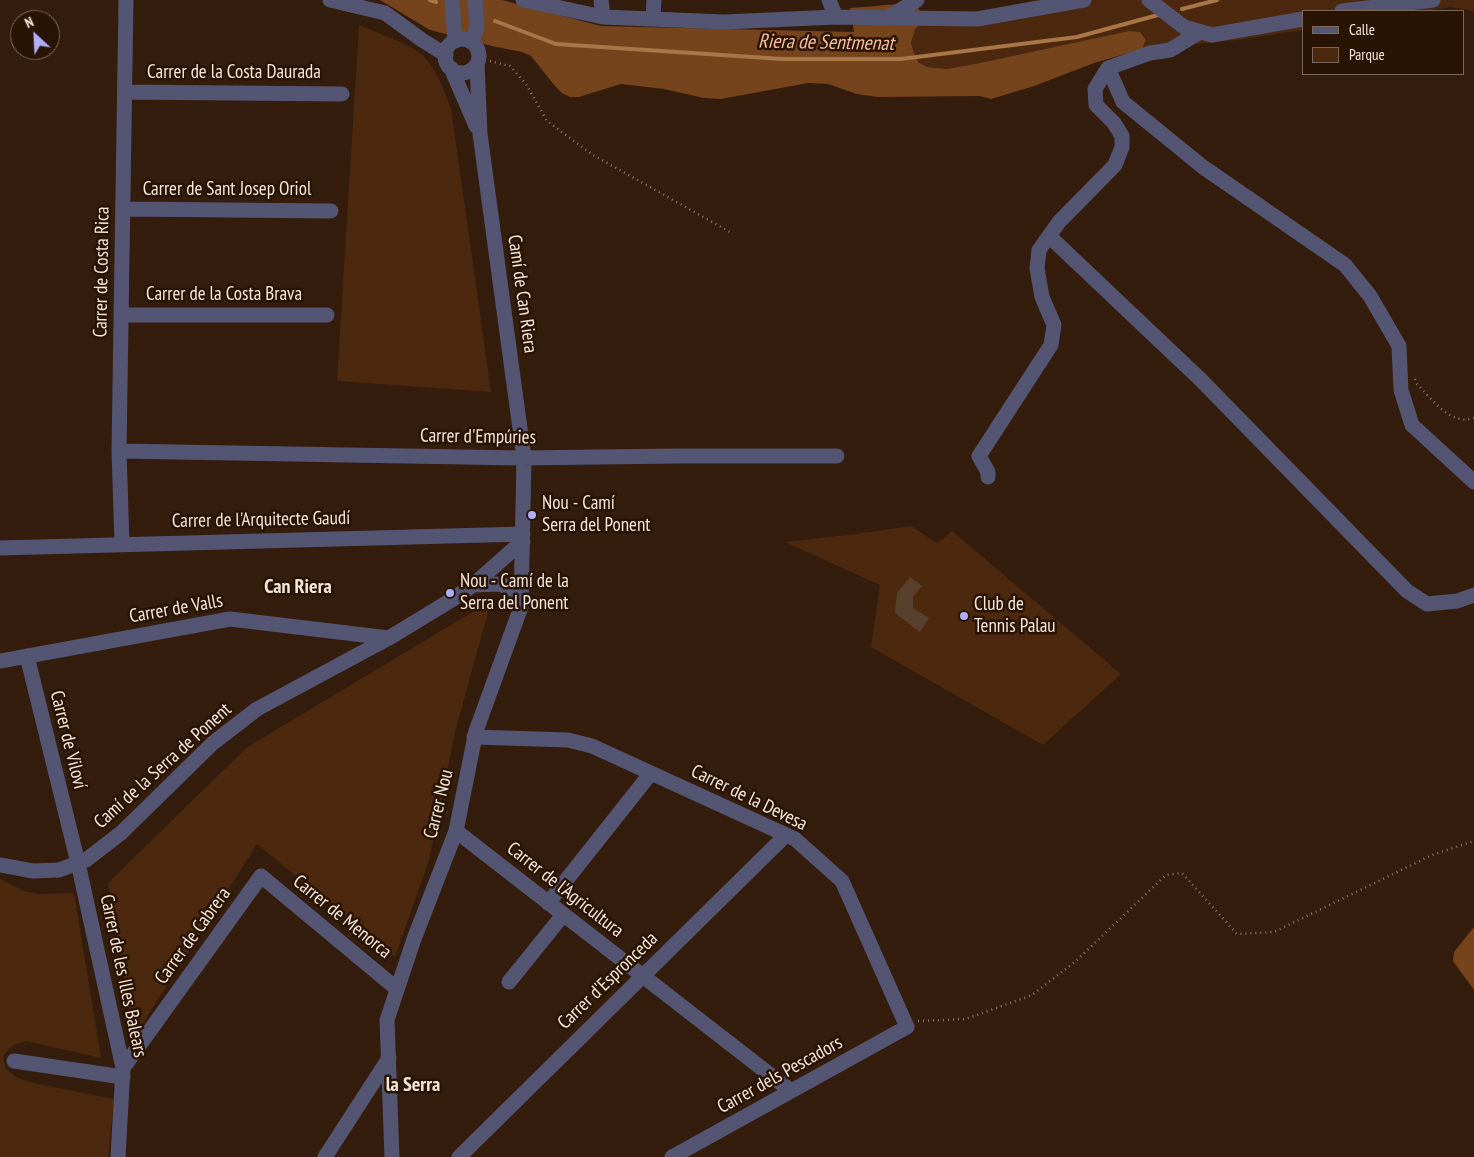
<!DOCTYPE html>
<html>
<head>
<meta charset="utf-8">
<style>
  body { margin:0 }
  #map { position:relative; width:1474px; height:1157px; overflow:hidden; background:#341d0c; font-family:"PT Sans Narrow",sans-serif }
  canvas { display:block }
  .legend { position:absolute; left:1302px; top:10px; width:162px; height:65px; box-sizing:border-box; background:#291404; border:1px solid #7b685a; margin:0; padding:6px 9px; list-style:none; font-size:15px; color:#f6e6dc }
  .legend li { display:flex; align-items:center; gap:10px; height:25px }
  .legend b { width:25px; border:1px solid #7b685a }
  .north { position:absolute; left:10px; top:10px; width:50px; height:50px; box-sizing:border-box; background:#291404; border:1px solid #7b685a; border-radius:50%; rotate:335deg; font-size:14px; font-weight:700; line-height:20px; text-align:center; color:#f6e6dc }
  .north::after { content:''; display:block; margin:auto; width:18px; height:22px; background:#afaefa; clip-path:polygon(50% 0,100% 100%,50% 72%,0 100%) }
</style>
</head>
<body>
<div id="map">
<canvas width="1474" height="1157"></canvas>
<ul class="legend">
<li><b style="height:6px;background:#545573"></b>Calle</li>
<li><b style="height:14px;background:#4c290e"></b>Parque</li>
</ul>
<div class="north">N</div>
</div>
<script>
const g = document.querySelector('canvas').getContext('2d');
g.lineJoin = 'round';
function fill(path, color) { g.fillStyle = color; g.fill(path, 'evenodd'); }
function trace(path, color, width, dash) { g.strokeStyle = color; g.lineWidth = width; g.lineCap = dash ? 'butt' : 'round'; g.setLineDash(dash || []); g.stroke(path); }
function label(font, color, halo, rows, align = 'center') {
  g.font = font + ' "PT Sans Narrow",sans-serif'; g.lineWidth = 5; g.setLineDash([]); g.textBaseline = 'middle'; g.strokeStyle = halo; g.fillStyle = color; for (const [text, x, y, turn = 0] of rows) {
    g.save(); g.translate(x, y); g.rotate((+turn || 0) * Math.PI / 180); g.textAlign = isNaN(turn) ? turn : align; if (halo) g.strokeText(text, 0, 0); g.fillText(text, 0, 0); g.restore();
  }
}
const green = new Path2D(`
  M1037,0H1474V11L1451,7L1426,11H1303V30L1238,40L1142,49L1146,40L1140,32L1129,31L975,64L946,69L936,68L927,67L918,62L914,53L911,43L915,29L923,22Z
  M359,25C379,34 409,42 424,57C438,70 444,92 451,109L491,392L337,381Z
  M911,526L937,543L952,531L1121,674L1043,745L871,647L880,585L785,542L856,534Z
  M491,601L455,732L429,860L395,957L257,844L134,1037L108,883L246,748Z
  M0,879L24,891L38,894L74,893L101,1058L26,1041L12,1046L3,1056L6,1069L16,1077L29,1082L114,1099L108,1157H0Z`);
const forest = new Path2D(`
  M380,0H502L601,26L854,32L850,8C859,7 868,7 877,6C895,4 926,0 923,22L915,29L911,43L914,53L918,62L927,67L936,68L946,69L975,64L1129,31L1140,32L1146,40L1142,49L1094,63L1034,86L991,99L980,96L878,97L857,94L828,84L808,83L721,99L704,98L664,89L621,84L579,97H570L562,93L555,86L531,56L522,52L492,46L430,30Z
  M1474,927V990L1453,961L1454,952Z`);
const stream = new Path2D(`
  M430,0L436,2
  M1182,9L1217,0
  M495,21L556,44L782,59H901L1077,37L1158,15`);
const building = new Path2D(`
  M910,577L922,586L913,597V608L929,618L920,632L895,613L897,593Z`);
const path = new Path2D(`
  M490,61L510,66L526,84L547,121L593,155L730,232
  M1415,379L1417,384C1432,399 1450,426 1474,418
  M918,1021L966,1019L1032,995L1076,961L1166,875L1182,873L1237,934L1274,932L1432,855L1474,841`);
const minor = new Path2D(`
  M330,0L385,13L422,40L446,55
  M452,0L455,41
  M523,0L603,17L724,22L836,17L977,19L1084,0
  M601,0L603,17
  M829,0L836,17
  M1149,0L1184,27L1212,35L1303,19
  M1342,11L1433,0
  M889,17L917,0
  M653,18L654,0
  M445 56a17 17 0 1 1 34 0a17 17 0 1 1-34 0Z
  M472,42L477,27L475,0
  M451,68L476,126
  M1108,68L1123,102L1203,167L1345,265L1370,296L1399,346L1401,390L1412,425L1474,482
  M125,92L342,94
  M123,209L331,211
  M1049,236L1201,380L1407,591L1427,604L1457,601L1474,595
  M121,315H327
  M119,451L521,458L677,456H837
  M988,477V472L979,456L1051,345L1054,325L1042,297L1037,268L1039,250L1059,222L1115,165L1122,147V136L1114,123L1096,105L1095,89L1108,68L1150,53L1170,50L1200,32
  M122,544L119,451L126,0
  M0,548L523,534
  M473,585L500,584L514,590L521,606
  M27,656L78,863L123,1068L118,1157
  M0,661L230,619L389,638
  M474,737L568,740L592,746L795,839L842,881L907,1027L672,1157
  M456,831L791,1091
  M0,865L33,871L59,870L86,860L121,833L213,743L257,709L389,638L453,599L473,585L523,541
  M548,903L651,773
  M509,982L563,915
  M14,1061L123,1077
  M123,1068L261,876L397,989
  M325,1157L389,1058
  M392,1157L387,1020L414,939L456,831L476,731L521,607L524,458L480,134L477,64
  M459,1157L786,835`);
const markers = [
  [532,515,5,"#afaefa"],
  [450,593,5,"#afaefa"],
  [964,616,5,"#afaefa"]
];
const streetNames = [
  ["Carrer de la Costa Daurada",234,73],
  ["Carrer de Sant Josep Oriol",227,190],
  ["Carrer de Costa Rica",102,272,-89],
  ["Camí de Can Riera",522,294,82],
  ["Carrer de la Costa Brava",224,295],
  ["Carrer d'Empúries",478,437,1],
  ["Carrer de l'Arquitecte Gaudí",261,520,-1],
  ["Carrer de Valls",176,609,-10],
  ["Carrer de Viloví",68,740,76],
  ["Camí de la Serra de Ponent",163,766,-42],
  ["Carrer de la Devesa",749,798,26],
  ["Carrer Nou",439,804,-76],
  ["Carrer de l'Agricultura",565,890,38],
  ["Carrer de Menorca",342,917,39],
  ["Carrer de Cabrera",193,936,-54],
  ["Carrer de les Illes Balears",123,976,78],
  ["Carrer d'Espronceda",608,981,-44],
  ["Carrer dels Pescadors",780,1075,-29]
];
const poiNames = [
  ["Nou - Camí",542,504],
  ["Serra del Ponent",542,526],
  ["Nou - Camí de la",460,582],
  ["Serra del Ponent",460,604],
  ["Club de",974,605],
  ["Tennis Palau",974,627]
];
const waterNames = [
  ["Riera de Sentmenat",826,43,1]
];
const neighbourhoodNames = [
  ["Can Riera",298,587],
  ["la Serra",413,1085]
];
fill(green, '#4c290e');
fill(forest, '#76441c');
trace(stream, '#a87647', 4);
fill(building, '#59402e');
trace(path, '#8c786a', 2.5, [1, 4]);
trace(minor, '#545573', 15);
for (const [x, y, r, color] of markers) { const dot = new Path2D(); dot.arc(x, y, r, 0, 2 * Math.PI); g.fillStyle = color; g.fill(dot); trace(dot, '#291404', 2); }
label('19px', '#f6e6dc', '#291404', streetNames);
label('19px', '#f6e6dc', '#291404', poiNames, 'left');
label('italic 20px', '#f8bf98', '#291404', waterNames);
label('bold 20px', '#f6e6dc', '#291404', neighbourhoodNames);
</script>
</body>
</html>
